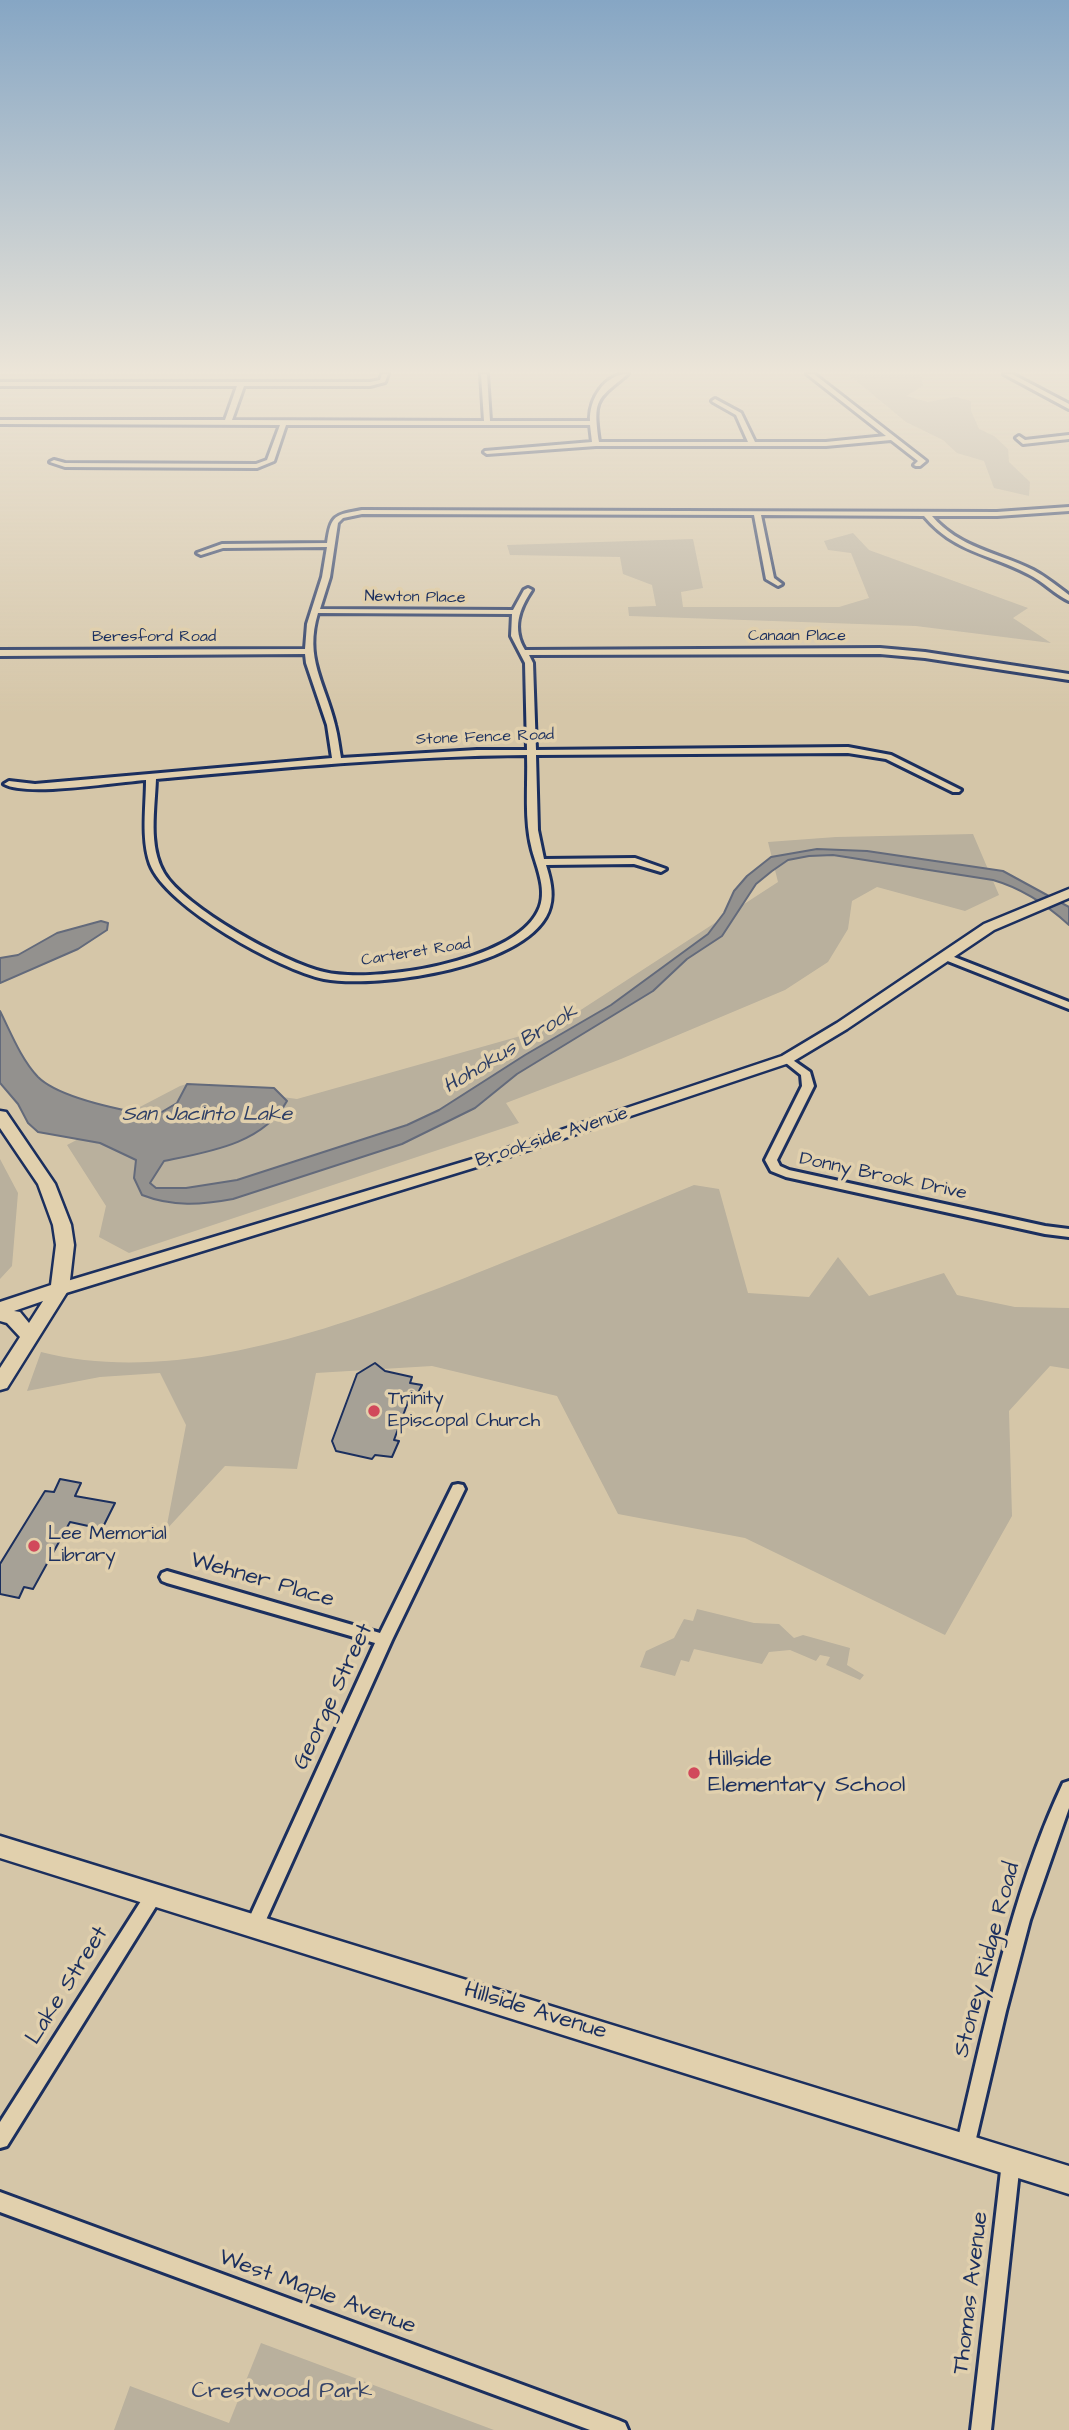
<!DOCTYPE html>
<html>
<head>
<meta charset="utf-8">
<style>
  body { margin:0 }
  canvas { display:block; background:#d5c6a8 }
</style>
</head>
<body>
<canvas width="1069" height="2430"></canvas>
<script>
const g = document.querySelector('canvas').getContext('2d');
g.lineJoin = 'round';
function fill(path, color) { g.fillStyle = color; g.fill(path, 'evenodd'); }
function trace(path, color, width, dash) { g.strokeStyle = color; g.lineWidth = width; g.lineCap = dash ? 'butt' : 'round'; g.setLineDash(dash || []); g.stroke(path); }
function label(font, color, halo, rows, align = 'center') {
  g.font = font + ' "Architects Daughter",sans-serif'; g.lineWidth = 7; g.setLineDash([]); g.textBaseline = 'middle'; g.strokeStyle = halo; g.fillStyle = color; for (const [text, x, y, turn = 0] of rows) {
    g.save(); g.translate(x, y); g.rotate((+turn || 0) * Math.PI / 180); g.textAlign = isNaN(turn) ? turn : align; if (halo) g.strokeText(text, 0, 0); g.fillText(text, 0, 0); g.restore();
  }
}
const green = new Path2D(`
  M848,374H921L923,386L906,396L928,402L955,397L971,401V411L979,429L994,436L1008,449L1009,462L1030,482L1029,496L994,488L984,461L957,453L943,440L906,422Z
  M853,533L869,550L1028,608L1013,618L1051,643L916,626L629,616L628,607L656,606L652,585L623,574L620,557L510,555L507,545L693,539L703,588L681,592L683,607H839L869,598L851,553L828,550L824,541Z
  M973,834L999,895L965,911L877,887L852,901L848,929L828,962L785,990L621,1059L506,1103L519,1123L129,1253L99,1237L106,1206L67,1145L180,1086L187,1084L297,1099L556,1026L778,882L768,842L836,837Z
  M0,1159L18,1193L12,1266L0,1279Z
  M694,1185L719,1189L748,1293L809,1297L838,1257L869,1296L944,1273L957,1295L1015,1307L1069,1308V1369L1050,1366L1009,1411L1012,1516L945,1635L745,1538L618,1514L557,1396L432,1366L316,1373L297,1469L225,1466L166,1530L186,1425L160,1373L100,1377L27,1391L41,1352C189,1390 370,1316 507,1261C570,1236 632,1211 694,1185Z
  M697,1609L754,1623L779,1624L794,1638L803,1635L850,1648L847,1665L864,1675L860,1680L826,1665L830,1657L820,1655L816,1661L790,1650L769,1652L762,1664L694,1649L689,1662L681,1660L675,1676L640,1667L646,1651L674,1638L684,1619L693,1621Z
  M261,2343L494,2430H114L130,2386L229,2423Z`);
const water = new Path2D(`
  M817,849L867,851L1003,871L1069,907V925C1047,905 1021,888 993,880L833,855L809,856L788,860L772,871L756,884L722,936L687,959L653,991L517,1074L475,1108L402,1144L233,1199C201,1205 173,1207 142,1195L134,1178L136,1160L100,1143L38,1132L28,1123L18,1104L0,1083V1011C11,1033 21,1059 38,1077C59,1098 126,1111 155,1116L177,1103L187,1084L274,1088L287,1101C263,1144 208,1152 164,1161L150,1183L156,1188H186L237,1180L407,1125L439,1110L525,1055L611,1005L708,934L724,913L734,891L747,876L771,857Z
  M101,921L108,923L107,930L78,949L0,983V958L18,955L57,933Z`);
const building = new Path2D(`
  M375,1363L385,1371L412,1377L410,1383L422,1385L413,1403L408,1402L394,1440L399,1441L392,1457L375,1455L372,1459L336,1451L332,1441L357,1374Z
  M60,1479L81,1483L75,1496L115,1503L102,1529L70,1522L33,1589L24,1587L19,1598L0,1594V1564L45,1491L54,1492Z`);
const minor = new Path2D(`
  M382,374H388L385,382L370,386H244L232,420L484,421L481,374H487L490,421H590C589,400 604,374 628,374C596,400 593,399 599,442H748L736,415L713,402L712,401L715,399L741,413L755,442H826L886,436L807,374H814L926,461L920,466H916L914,465L918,461L891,440L826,446H596L487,454L484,452L485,451L592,442L590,425H286L274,461L257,468L65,467L50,462L54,460L65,463L256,464L267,460L280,425L0,424V420H225L237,386H0V382H370L380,380Z
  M1004,374H1012L1069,404V409Z
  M1069,435V439L1023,444L1016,438L1019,436L1025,440Z
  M1069,507V511L997,516H932C959,548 997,552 1033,570C1046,577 1057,586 1069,595V601C1054,594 1043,581 1028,574C988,553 955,553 924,516L761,515L774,578L782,584L778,586L766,579L754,515L362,514L343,518L338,523L330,577L320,609L513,610L524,590L528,588L532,590C519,609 512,629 525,650L880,648L925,652L1069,674V680L925,658L880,654L529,655L533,663L536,750L848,747L891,755L961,790L959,792H953L886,759L848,753L536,755L538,830L544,859L635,858L666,869L661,872L634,864L546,865C550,878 554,893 550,907C534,967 376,989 324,979C280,970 166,907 150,864C141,838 146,807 146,780C117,782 26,797 4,784L9,781L35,784L332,758L327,725L306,663L305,654L0,656V650L305,649L307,624L322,577L327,547L223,548L201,555L197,553L222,544L327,543C331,514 335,515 362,510L997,512ZM318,613L512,614L511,636L525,663L527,750H477L341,758C339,747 338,736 335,725C325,683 304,659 318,613ZM527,755C528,786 524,820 532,850C537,868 548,892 538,911C514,962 373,984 324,972C284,963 184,907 164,873C148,846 155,809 156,779C279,768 403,756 527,755Z
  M944,953L1069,1002V1009L940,958L939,956Z
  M787,1056L810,1072L814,1086L777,1160L780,1166L789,1170L1045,1226L1069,1229V1237L1045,1234L786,1177L771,1171L765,1160L802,1086L801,1075L781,1059Z
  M458,1484L463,1485L465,1489L392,1640L261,1931L255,1933L249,1931L246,1925L375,1643L167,1583L162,1581L160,1577L162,1573L167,1571L380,1633L451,1489L453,1485Z
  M1069,1781V1808L1030,1920L1006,2011L974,2147L972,2154L965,2156L958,2154L956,2147C985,2026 1010,1896 1063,1783Z
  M154,1887L160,1890L162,1895L160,1900L7,2146L0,2148V2122L148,1890Z
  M1011,2153L1018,2155L1020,2162L991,2430H971L1002,2162L1004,2155Z
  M0,2192L618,2420L625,2423L628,2430H590L0,2212Z`);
const tertiary = new Path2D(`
  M1069,889V898L994,930L847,1029L792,1062L496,1161L66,1293L60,1295L52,1289L54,1285L486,1155L782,1056L837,1023L984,924Z`);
const secondary = new Path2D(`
  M0,1111L6,1112L55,1184L71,1225L74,1245L69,1289L7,1388L0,1390V1368L20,1337L7,1323L0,1321V1302L51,1285L56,1245L53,1225L38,1184L0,1128ZM43,1301L29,1323L20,1312L14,1311Z
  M0,1836L1069,2166V2194L0,1858Z`);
const markers = [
  [374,1411,7,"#d1495b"],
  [34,1546,7,"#d1495b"],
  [694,1773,7,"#d1495b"]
];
const farStreetnames = [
  ["Newton Place",415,598,1],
  ["Canaan Place",797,637],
  ["Beresford Road",154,638],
  ["Stone Fence Road",485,738,-2],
  ["Carteret Road",416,953,-9]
];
const streetNames = [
  ["Brookside Avenue",552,1138,-18],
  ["Donny Brook Drive",883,1177,12]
];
const poiNames = [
  ["Trinity",388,1400],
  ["Episcopal Church",388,1422],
  ["Lee Memorial",48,1535],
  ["Library",48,1557]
];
const waterNames = [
  ["Hohokus Brook",511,1050,-31],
  ["San Jacinto Lake",207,1116]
];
const nearStreetnames = [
  ["Wehner Place",262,1581,16],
  ["George Street",334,1697,-65],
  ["Stoney Ridge Road",988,1960,-75],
  ["Lake Street",68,1986,-58],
  ["Hillside Avenue",535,2012,17],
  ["West Maple Avenue",317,2293,20],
  ["Thomas Avenue",972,2293,-83]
];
const nearPoinames = [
  ["Hillside",708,1760],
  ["Elementary School",708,1786]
];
const nearParknames = [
  ["Crestwood Park",282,2392]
];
fill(green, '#b9b09d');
fill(water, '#93918e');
trace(water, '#636a7b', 2);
fill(building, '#a6a196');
trace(building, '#1b2f5e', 2);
trace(minor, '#1b2f5e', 6);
trace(tertiary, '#1b2f5e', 5);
trace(secondary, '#1b2f5e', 5);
fill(minor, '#e1d0ad');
fill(tertiary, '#e1d0ad');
fill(secondary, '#e1d0ad');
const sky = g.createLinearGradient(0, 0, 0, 714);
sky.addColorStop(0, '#86a6c4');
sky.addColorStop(0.52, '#ece5d8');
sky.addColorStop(1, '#ece5d800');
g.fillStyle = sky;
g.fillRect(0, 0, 1069, 714);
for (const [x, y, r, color] of markers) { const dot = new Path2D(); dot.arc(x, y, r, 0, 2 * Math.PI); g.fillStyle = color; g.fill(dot); trace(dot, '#e1d0ad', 2.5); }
label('16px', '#1b2f5e', '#e1d0ad', farStreetnames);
label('19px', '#1b2f5e', '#e1d0ad', streetNames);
label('19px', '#1b2f5e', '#e1d0ad', poiNames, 'left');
label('italic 21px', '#2d3e65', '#e1d0ad', waterNames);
label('23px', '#1b2f5e', '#e1d0ad', nearStreetnames);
label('23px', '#1b2f5e', '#e1d0ad', nearPoinames, 'left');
label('23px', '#334267', '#e1d0ad', nearParknames);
</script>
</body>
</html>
